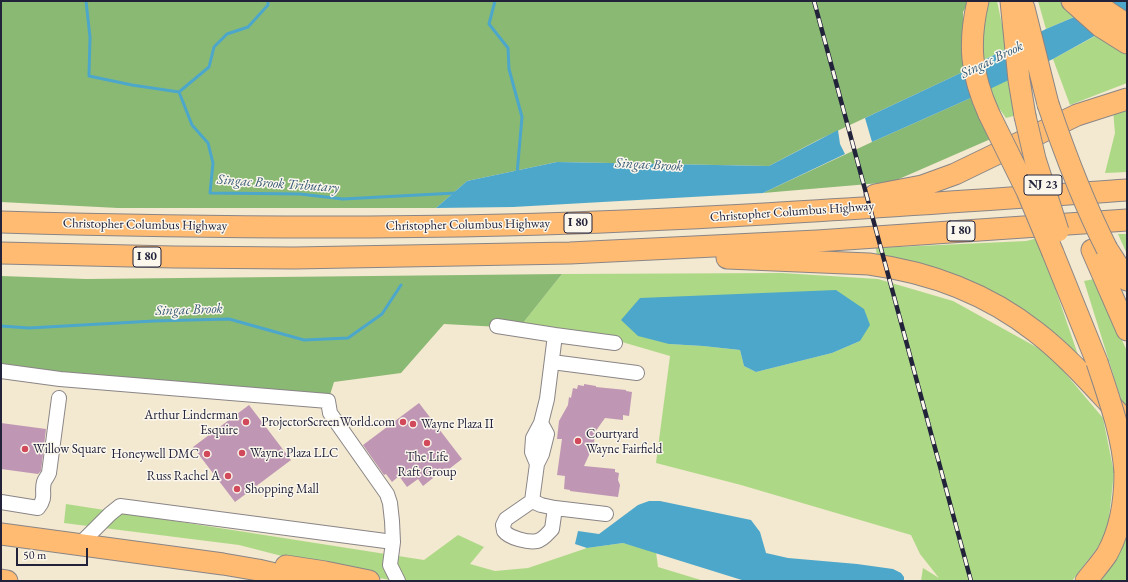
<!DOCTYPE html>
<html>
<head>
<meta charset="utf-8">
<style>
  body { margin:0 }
  #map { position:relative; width:1128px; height:582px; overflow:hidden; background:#f3e8d0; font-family:"EB Garamond",serif }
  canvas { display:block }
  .frame { position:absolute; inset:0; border:2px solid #22223b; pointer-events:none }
  .scale { position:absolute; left:16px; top:548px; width:72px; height:18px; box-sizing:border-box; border:2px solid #22223b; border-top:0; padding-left:5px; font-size:12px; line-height:14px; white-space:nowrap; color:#22223b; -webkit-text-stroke:3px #fbf7ec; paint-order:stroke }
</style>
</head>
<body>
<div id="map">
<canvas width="1128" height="582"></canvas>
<div class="frame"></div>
<div class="scale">50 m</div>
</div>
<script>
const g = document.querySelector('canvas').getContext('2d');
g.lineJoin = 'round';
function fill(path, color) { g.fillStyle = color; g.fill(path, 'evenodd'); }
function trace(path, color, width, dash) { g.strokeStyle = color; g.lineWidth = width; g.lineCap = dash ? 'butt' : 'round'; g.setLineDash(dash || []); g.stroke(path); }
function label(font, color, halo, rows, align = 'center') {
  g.font = font + ' "EB Garamond",serif'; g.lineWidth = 3; g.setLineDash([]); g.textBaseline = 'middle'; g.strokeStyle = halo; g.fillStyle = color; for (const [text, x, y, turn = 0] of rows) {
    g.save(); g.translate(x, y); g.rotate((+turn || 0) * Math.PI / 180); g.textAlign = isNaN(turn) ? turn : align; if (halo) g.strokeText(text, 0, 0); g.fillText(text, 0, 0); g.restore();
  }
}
const green = new Path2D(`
  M988,1H997L1007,48L984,60L981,25Z
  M1038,1H1061L1074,17L1046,29Z
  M1099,34L1127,49V83L1070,105L1053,59Z
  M1010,79L1017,115L1006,118L988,93V89Z
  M1127,108V172L1105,173L1115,133L1113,110Z
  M1118,234H1127V254Z
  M1038,238L1078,355L1060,337L1037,325L877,258L876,248L1026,241Z
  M782,273L878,279L953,301L1049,354L1103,418L1114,473L1107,535L1072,581H921L923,568L939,578L920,554L911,535L741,485L656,463L670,356L598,335L519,328L562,274ZM860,341L832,353L756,372L744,366L740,350L703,346L669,344Z
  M1094,279L1127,351V412L1124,409L1084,281Z
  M66,504L424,560L458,535L484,547L470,564L495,571L528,568L587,548L623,543L656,552L658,567L704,581H397L348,573L239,545L64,523Z
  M1127,521V581H1097Z`);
const forest = new Path2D(`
  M1,1H969L963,12L965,71L818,140L769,166L557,162L467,181L436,208H118L1,202Z
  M973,97L993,138L892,182L763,193L872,142Z
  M562,274L519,328L444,324L401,373L334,382L329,398L1,366V276L86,279Z`);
const water = new Path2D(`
  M1112,1H1127V18L1053,59L973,97L872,142L865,118L965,71L984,60L1046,29Z
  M838,130L840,144L845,154L763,193L513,207L436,208L467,181L557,162L769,166Z
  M836,290L864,309L870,325L860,341L832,353L756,372L744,366L740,350L703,346L669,344L638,336L621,320L640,298Z
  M649,501H660L751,520L760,532L766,553L788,558L857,564L893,569L901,573L904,577V581H745L623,543L587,548L575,544L578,531L599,534L638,505Z`);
const stream = new Path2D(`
  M86,1L90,37L89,76L132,85L179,92
  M268,1V5L248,27L227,34L214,47L209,67L179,92L192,125L208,143L213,163L210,193L300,194L343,199L456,193
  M495,1L489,24L508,48L509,69L522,117L517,174
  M1,326L29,328L154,321L229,319L304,340L348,338L382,314L401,285`);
const building = new Path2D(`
  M584,384L596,386V387L626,390V391L632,392L629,416L623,415V420L605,418L595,432L594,444L584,466L615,469V472L619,473L618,480L620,485L618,497L570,491V490L564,489L565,476L557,475L562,439H557L559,421L568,405L569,397L571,398L573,388L577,389L578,385L584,386Z
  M419,403L462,459L440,476L438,474L423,486L418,479L407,487L399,476L392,482L386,474L384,475L363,445Z
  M249,405L291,460L235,502L193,447Z
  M1,423L46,429L41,471L38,474L1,469Z`);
const minor = new Path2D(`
  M497,326L555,335L547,399L541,423L533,438L532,452L537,464L532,501L506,519L503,525L504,531C509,538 529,543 537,541C543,540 548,533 552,529L555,508L606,514
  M555,335L615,343
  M552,362L637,373
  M1,371L60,379L328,401L330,413L387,494L390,503L392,521L393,542L390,565L398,581
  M537,464L542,454L547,434L541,423
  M532,501L541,505L555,508
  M1,502L38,508C47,497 41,492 44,482C45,479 48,476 49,473L59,398
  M79,545L110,514L120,506L393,542`);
const major = new Path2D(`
  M1096,1L1109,11L1127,23`);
const highway = new Path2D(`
  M978,1C968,44 971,74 989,114
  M1011,1L1019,80L1025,116
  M1020,1L1024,8L1048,104
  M1072,1L1100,26L1127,43
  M875,195L922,186L955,174L1077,115L1127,99
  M1,222C169,227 337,229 505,225C713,220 920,204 1127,190
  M1107,249L1127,280
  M1092,250L1127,330
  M1,253L174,257L294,258L570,253L817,241L1127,220
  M1053,253L1097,362
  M727,258L869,264C929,272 988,294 1036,332C1070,358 1098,392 1127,422
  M1,534L223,564L258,570L305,581
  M286,566L325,572L369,581
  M1,580L7,581
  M1086,581C1093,572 1101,563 1107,554C1121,529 1125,500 1125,472`);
const rail = new Path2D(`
  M814,1L971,581`);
const highwayBridge = new Path2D(`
  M1048,104C1065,154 1083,202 1107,249
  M989,114L1027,191L1053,253
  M1025,116L1035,159L1058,231
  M1097,362C1109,399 1122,433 1125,472`);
const markers = [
  [246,422,4,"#d1495b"],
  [403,422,4,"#d1495b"],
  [413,424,4,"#d1495b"],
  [578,441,4,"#d1495b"],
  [427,443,4,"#d1495b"],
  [25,449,4,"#d1495b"],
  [242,453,4,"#d1495b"],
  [207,454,4,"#d1495b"],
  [228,476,4,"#d1495b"],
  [237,489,4,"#d1495b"]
];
const shields = [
  [1043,185,38],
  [578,223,28],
  [961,231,28],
  [147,257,28]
];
const shieldNames = [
  ["NJ 23",1043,185],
  ["I 80",578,223],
  ["I 80",961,231],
  ["I 80",147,257]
];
const streetNames = [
  ["Christopher Columbus Highway",792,212,-4],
  ["Christopher Columbus Highway",145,225,1],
  ["Christopher Columbus Highway",468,225,-1]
];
const poiNames = [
  ["Arthur Linderman",238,415,"right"],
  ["Esquire",238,430,"right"],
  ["ProjectorScreenWorld.com",395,422,"right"],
  ["Wayne Plaza II",421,424],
  ["Courtyard",586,434],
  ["Wayne Fairfield",586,449],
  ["Willow Square",33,449],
  ["Wayne Plaza LLC",250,453],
  ["Honeywell DMC",199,454,"right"],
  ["The Life",427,457,"center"],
  ["Raft Group",427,472,"center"],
  ["Russ Rachel A",220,476,"right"],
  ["Shopping Mall",245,489]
];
const waterNames = [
  ["Singac Brook",992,60,-26],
  ["Singac Brook",649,165,3],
  ["Singac Brook Tributary",278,184,4],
  ["Singac Brook",189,310,-2]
];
fill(green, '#add986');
fill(forest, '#8ab973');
fill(water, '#4da7ca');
trace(stream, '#4da7ca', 3);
fill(building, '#bf97b4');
trace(minor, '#8a8586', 16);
trace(major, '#8a8586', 20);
trace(highway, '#8a8586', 23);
trace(minor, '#fff', 14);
trace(major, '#ffbb71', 18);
trace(highway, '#ffbb71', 21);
trace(rail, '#22223b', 4.5);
trace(rail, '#fbf7ec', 3, [9]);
trace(highwayBridge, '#8a8586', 23, []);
trace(highwayBridge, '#ffbb71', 21);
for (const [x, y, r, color] of markers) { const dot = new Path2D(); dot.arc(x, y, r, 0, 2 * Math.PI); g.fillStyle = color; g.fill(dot); trace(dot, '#fbf7ec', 1.5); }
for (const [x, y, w] of shields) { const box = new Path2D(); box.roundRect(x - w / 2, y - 10, w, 20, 3); g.fillStyle = '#fbf7ec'; g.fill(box); trace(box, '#22223b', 1); }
label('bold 12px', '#22223b', null, shieldNames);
label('13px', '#22223b', '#fbf7ec', streetNames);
label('13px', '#22223b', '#fbf7ec', poiNames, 'left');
label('italic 14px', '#335774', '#fbf7ec', waterNames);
</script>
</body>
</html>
